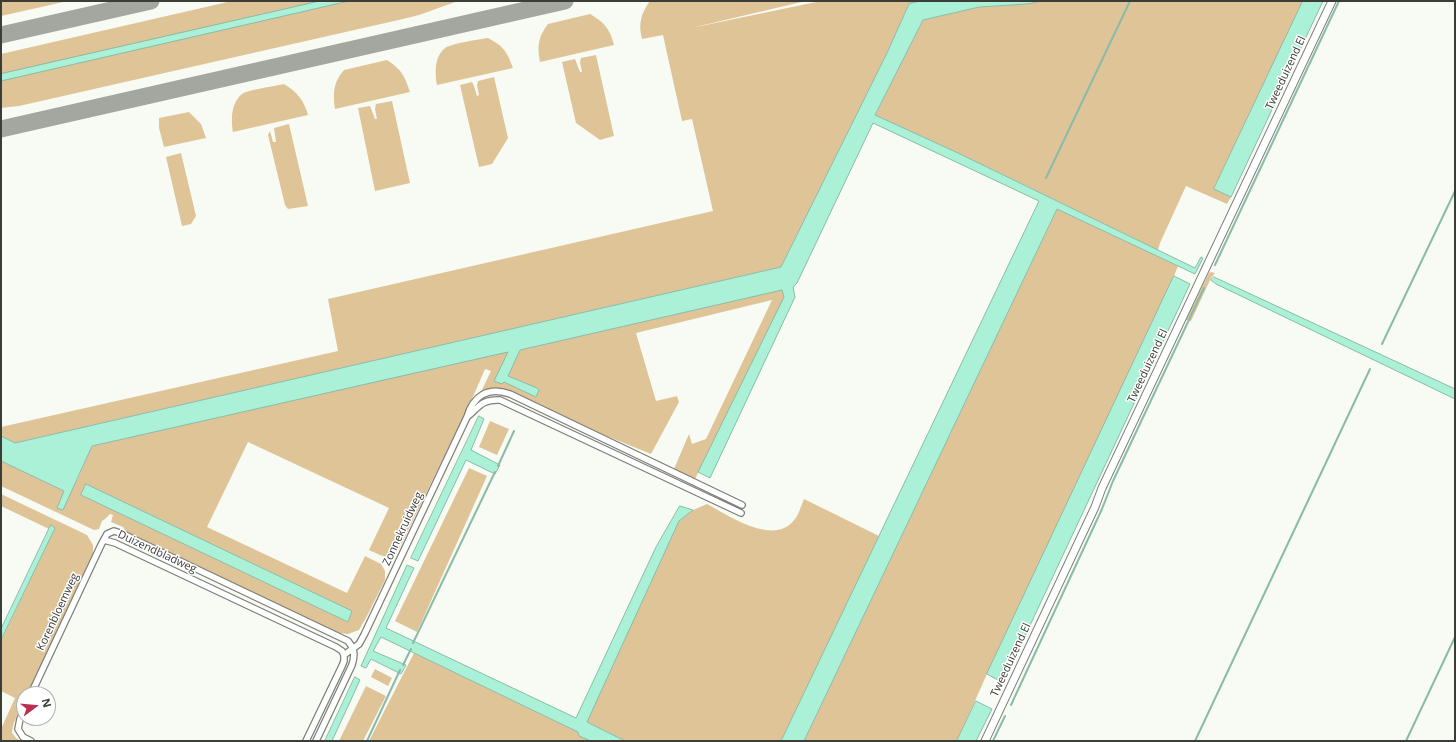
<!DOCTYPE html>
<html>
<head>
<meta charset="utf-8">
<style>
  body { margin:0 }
  #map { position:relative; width:1456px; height:742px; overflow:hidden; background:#f8fbf3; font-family:"Open Sans",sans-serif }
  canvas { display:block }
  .frame { position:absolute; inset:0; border:2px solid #3b3d39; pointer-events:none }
  .north { position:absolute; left:16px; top:686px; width:40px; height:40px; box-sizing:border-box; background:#fff; border:1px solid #b1b1b0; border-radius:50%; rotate:74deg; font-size:11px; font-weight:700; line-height:16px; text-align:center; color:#3b3d39 }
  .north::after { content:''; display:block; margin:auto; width:14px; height:18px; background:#be2e50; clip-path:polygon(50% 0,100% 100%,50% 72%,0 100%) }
</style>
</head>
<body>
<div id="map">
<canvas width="1456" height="742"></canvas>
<div class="frame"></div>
<div class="north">N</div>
</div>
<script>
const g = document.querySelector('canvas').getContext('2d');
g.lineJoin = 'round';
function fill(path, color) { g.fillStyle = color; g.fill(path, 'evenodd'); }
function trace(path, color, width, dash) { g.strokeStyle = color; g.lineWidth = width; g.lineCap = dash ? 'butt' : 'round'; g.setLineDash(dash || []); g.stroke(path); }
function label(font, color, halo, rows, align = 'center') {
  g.font = font + ' "Open Sans",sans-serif'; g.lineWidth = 3; g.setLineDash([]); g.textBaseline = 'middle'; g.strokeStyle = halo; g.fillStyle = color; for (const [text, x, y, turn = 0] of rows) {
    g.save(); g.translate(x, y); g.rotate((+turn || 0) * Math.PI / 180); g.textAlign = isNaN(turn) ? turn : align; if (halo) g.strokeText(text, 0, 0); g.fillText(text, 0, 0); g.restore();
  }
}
const green = new Path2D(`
  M1,1H68L1,16Z
  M232,1H458L419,15L403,19L19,106L1,108V54Z
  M650,1H806L691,28L821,1H921L909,4L887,53L781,267L15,443L1,436V427L338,351L328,299L713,211L692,119L682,121L663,35L642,39C638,24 641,13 650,1Z
  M1042,1H1303L1214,188L1231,197L1227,204L1186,186L1160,243L1158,250L958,153L875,115L923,20L979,7L1027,4Z
  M590,14C604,22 610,29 614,45L540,62C537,46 538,37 548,24Z
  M488,38C503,46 507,51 513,68L437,85C435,73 434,57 445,48C450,44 480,39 488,38Z
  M596,55L614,136L600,140L576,123L562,62L575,59L580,72H582L580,62L581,58Z
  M387,60C401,69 405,76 410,92L335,109C333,93 333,83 344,70Z
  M494,77L508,138L492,164L479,167L460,85L472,82L474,86L477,96L479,95L477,85L478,81Z
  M284,84C297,92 304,100 308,115L233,132C231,119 231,103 242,94C247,90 276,86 284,84Z
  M392,101L410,183L375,191L358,108L370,106L375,119H377L375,109L376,104Z
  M189,112L201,124L206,138L164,147L159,128V118Z
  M289,124L308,206L288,209L285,205L268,135L270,131L273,142H276L274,128Z
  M181,153L196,216L191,224L182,226L166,157Z
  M1057,209L1178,266L1174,276L987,674L957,741H804Z
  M1211,272L1215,273L1211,278L1191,321L1186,320L1209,273Z
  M790,288L695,479L674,469L689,434L692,444L706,439L772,300L636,333L656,401L677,396L679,402L651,454L587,428L507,389H499L480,394L491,371L485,369L472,399L398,551C388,561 380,555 369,550L389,508L248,442L207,527L347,593L365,556L381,564L385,571V580L367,616L359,630L348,634L339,633L127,533L123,527L111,522L113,515L110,514L105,519L102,521L99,529L94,530L1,486V461L64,491L58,508L77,480L92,446L508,351L504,382L536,397L537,388L508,376L520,350ZM86,484L352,611L348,622L81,495Z
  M490,421L509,429L497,455L479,447Z
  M469,468L487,476L417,632L395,621Z
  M1,494L87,535L93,545V553L28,694H24C24,708 12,719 12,733L17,739L22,741H1V729L15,698L1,691V641L55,528L51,525L49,529L1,506Z
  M804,499L879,536L781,741H625L586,722L679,521L693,510L707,504C729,516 775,547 795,519C799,514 801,506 804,499Z
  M414,653L578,732L580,736L591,741H369Z
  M375,669L392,678L388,686L371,677Z
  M366,686L386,696L363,741H339Z`);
const water = new Path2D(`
  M320,1H349L1,81V74Z
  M921,1H1042L1027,4L979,7L923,20L875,115L958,153L1195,268L1201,257L1203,258L1195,274L1057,209L804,741H781L1039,201L873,123L797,283L793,287L795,297L710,478L698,472L784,297L782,290L520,350L508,376L537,388L539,390L536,397L504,382L502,384L494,381L508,352L92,446L63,510L57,508L64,491L1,461V436L15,443L781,267L887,53L909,4Z
  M1303,1H1323L1231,197L1214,189Z
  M1174,276L1190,284L1003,683L987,674Z
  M1214,277L1455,389V399L1216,284L1211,280Z
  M479,416L484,419L471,450L500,465L495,474L466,460L418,561L411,558Z
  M86,484L352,611L348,622L81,495Z
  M680,506L693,510L679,521L587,722L625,741H591L579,736L578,732L381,637L373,651L406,665L401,674L371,659L366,668L361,666L407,565L414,568L386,628L576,718L656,547Z
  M51,525L55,528L1,640V629Z
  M355,677L360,680L332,741H325Z
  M976,701L992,709L976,741H957Z`);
const stream = new Path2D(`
  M1046,178L1130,1
  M1215,265L1339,1
  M1382,344L1455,191
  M498,466L514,431
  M413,643L495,472
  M403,665L411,649
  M1011,705L1102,509L1113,481L1204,288
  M367,741L400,670
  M993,741L1005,716
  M1195,741L1370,369
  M1406,741L1455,637`);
const taxiway = new Path2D(`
  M1,35L151,1
  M1,129L565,1`);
const minor = new Path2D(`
  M467,417C479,407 482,399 500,400L741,513
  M104,540L115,543L336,647L342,651L344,655
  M344,655L359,644L364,635L467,417C473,396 488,386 510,394L742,505
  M31,694L101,545L107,534L114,531L123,534L348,641C355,650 355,655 352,665L316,741
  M24,710L20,719L18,729L23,737L31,741
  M306,741L342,666L344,661V655`);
const tertiary = new Path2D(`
  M985,741L1095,507L1102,488L1332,1`);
const streetNames = [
  ["Tweeduizend El",1286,73,-65],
  ["Tweeduizend El",1148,366,-65],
  ["Zonnekruidweg",403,529,-65],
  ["Duizendbladweg",157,552,25],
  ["Korenbloemweg",58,612,-65],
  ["Tweeduizend El",1011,660,-65]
];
fill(green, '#dfc497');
fill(water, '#aaf1d8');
trace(water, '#89bba8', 1);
trace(stream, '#89bba8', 2);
trace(taxiway, '#a4a6a0', 17);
trace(minor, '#7d8079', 8);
trace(tertiary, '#7d8079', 9);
trace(minor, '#fff', 5.5);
trace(tertiary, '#fff', 7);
label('11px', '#3b3d39', '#fff', streetNames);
</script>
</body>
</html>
